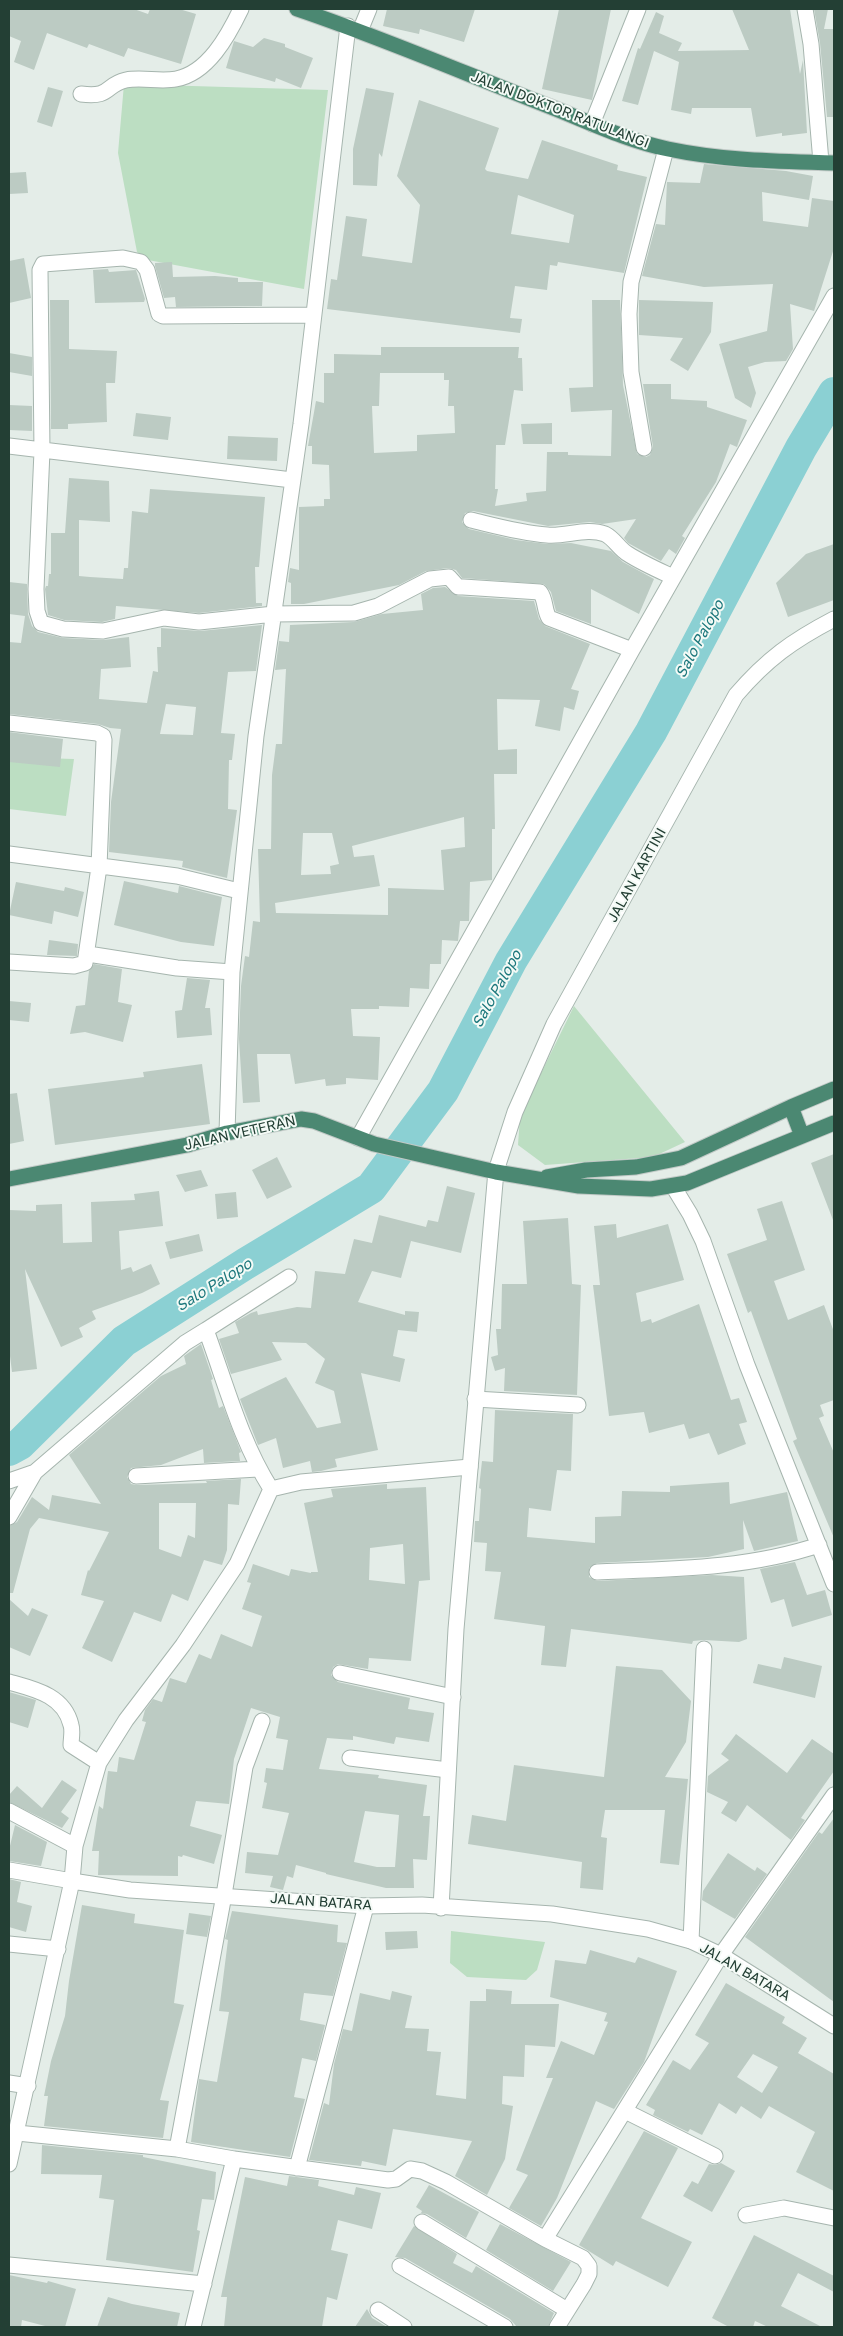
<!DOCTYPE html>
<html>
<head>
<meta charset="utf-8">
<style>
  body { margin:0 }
  #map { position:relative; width:843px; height:2336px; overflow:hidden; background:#e4ede8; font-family:"Golos Text",sans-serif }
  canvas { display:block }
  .frame { position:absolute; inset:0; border:10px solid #233f34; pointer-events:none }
</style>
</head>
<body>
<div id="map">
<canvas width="843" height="2336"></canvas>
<div class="frame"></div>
</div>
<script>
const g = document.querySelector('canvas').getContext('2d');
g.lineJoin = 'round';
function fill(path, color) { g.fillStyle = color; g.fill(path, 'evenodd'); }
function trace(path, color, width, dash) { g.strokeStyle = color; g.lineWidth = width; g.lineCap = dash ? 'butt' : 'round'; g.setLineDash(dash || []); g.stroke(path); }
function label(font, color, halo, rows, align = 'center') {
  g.font = font + ' "Golos Text",sans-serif'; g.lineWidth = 4; g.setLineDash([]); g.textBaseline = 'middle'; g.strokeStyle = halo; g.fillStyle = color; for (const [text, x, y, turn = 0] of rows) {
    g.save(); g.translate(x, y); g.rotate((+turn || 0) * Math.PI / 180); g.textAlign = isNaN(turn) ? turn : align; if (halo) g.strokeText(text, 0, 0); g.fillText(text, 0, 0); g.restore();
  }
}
const green = new Path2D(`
  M124,84L328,90L304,289L148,260L137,252L118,153Z
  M9,757L74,759L66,816L9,809Z
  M574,1006L685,1142L653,1157L545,1165L518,1145L520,1116Z
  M451,1931L545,1942L537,1970L526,1980L467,1977L450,1963Z`);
const river = new Path2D(`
  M9,1450L20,1444L124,1341L245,1264L371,1188L443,1091L511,961L651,732L801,448L834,393`);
const building = new Path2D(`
  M9,9H134L148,14L150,9H179L196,14L181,64L128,48L124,57L89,44L87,48L47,33L34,70L14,62L21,41L9,36Z
  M387,9H475L464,42L420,29L419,34L383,26Z
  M559,9H611L592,100L542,89Z
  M732,9H790L800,74L803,60L807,133L782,136V133L756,137L751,108H692L691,114L671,110L679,62L654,51L638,105L622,101L638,48L640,49L656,12L664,16L659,33L682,43L678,51L749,50Z
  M814,9H828L824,29H834V117H827L820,43Z
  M264,38L285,44V47L313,58L301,88L276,78L275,82L226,68L234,41L253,47Z
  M48,87L63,91L52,127L37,122Z
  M366,88L394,93L382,157L379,153L377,186L353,185V149Z
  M419,100L499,128L485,169L487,171L528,179L542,140L618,165L617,170L647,177L624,273L558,262L557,266L550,265L547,290L515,286L510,318L522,319L520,333L327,309L331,279L337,280L346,216L367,219L362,256L412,263L420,205L397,176ZM518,195L574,215L569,243L511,234Z
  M704,164L786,171L813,176L809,200L762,192L763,221L808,227L812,198L834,201V248L814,311L790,304L793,349L786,361L765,362L748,367L756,393L751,408L735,398L719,344L767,331L773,284L704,287L642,276L656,224L665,225L667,182L700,183Z
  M26,172L28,193L9,194V173Z
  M24,258L31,298L9,303V261Z
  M172,262L173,277L215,276L238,278V282H263L262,306L176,307L175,297L164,298L155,266V263Z
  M108,269L109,272L136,270L145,299L144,302L95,303L93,270Z
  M50,300H69V349L117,351L115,383H106L107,422L68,424V429H51Z
  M592,300H620L623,385L637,454L646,457L650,455L653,447L643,384H671V399L707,401V407L747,420L738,444L737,447L730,444L716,482L682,536L685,538L676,554L669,549L661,561L628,543L624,538L636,519L602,524L590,522L548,526L473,511L465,513L462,522L469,529L516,540L547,544L571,543L611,551L623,562L654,579L639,614L591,589V624L556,611L551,592L544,584L462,578L456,570L448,568L426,571L399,585L304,604H291V583L288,582L290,568L299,570V507L324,506V499H330L329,465L312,464V446H308L316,401L324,403V373H334V354L381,355V347H519L518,358H522L523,391L514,390L505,445H496L495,489H498L495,506L527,501L526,493L546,491L547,452H568V455L611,456L612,410L571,412L569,388L593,387ZM380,373H444V380H449L448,406H454L455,433L417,435V451L374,453L372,406H379Z
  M639,300L713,302L711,332L688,371L670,360L683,338L639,335Z
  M9,353L32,357V376L9,372Z
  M9,405L32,406V431L9,430Z
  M136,413L171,417L168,440L133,436Z
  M552,423V444H523L521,424Z
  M228,436L278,438L277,461L227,459Z
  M69,478L109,481L110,522L79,520V576L90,577L123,579L124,568H128L132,511L148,513L150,489L265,497L259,567H255L256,603H262V606L199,613L116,606L115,619L102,622L64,620L48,615L45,589L46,586H48L49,574H51V533H65Z
  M834,544V600L788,617L776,583L806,554Z
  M9,582L27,584L28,614L32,626L38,632L63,638L103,640L129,637L131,667L101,669L99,699L147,703L153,671L158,672L157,647H161V628L200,631L262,625L256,671L228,672L221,733L235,734L232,760H229L228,809L237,810L227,878L182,867L183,861L109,852L111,802L121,729L110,728L98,724L9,714V642L21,643L25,616L9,614ZM166,704L196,707L193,735L160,734Z
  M445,587L458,596L534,601L539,619L545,626L590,644L571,689L579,691L574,710L564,707L560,731L535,726L540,700L497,699L498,750L517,749V774H494L495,829H492V880L470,882L469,921H460L458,941L442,940L441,964H430L429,989L410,988L409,1007L379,1006V1009H351L353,1036L380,1037L378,1080L346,1078V1084L326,1086L325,1079L295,1084L290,1054H257L260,1102L243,1103L239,1039L241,986L245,956L249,957L253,921L260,922L258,849H271L272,775L276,744H282L286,669L275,670L279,641L289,642L290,625L354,622L382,614L423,610L421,594L433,588ZM464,817L465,847L441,850L444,890L388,888V915L276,913L275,903L380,886L374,855L354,857L352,846ZM303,833H332L339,864L330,866L331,874L301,875Z
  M9,732L63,739L60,767L9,762Z
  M124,881L178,893L179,886L222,897L214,946L181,942L114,925Z
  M16,882L64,891L65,887L84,892L78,917L54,911L52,924L9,915Z
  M49,940L78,944L77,956L47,955Z
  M94,964L122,969L118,1002L132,1005L123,1042L85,1032L70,1034L76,1006L85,1005L89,971Z
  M187,978L210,980L205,1008H210L212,1035L177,1038L175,1011L182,1010Z
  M9,1001L31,1003L29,1022L9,1020Z
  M202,1064L210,1124L55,1145L48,1089L144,1077L143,1072Z
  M17,1093L24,1141L9,1144V1094Z
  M834,1154V1219L833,1220L811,1163Z
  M277,1157L292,1187L267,1199L252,1170Z
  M201,1170L208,1186L185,1192L176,1175Z
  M447,1186L475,1193L461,1253L411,1241L401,1278L372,1271L358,1302L405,1315V1311L419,1312L417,1332L398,1330L393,1356L405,1359L400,1382L361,1373L378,1450L335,1459L337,1467L321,1471L312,1472L310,1461L283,1468L276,1438L258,1445L240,1399L286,1377L317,1428L341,1423L334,1391L315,1383L325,1359L306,1343L272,1342L282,1360L231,1374L219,1339L239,1333L235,1322L251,1313L257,1311L258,1315L297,1307L311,1308L315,1271L345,1274L354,1239L372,1243L379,1215L426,1227L428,1220L438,1222Z
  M159,1191L163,1226L119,1231L121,1270L131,1267L133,1272L151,1264L160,1284L142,1293L92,1311L96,1319L79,1328L83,1337L61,1347L25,1269L37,1369L12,1372L9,1348V1210L36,1211V1205L62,1204L63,1243L92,1242L91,1202L135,1200L134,1194Z
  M236,1192L238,1217L217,1219L215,1194Z
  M782,1201L805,1270L774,1281L788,1320L824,1305L834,1332V1400L820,1405L824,1416L819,1418L834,1453V1538L793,1441L797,1439L751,1311L748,1313L727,1254L767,1240L757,1209Z
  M568,1218L572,1284L581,1285L577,1395L504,1391L505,1368L495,1371L491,1357L498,1355L496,1329H501L502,1284H527L523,1221Z
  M616,1224L617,1238L668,1224L684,1280L636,1293L641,1322L651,1319L652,1323L699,1304L731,1400L739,1398L747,1422L739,1424L746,1444L718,1455L709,1433L689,1439L684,1424L649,1433L644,1412L609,1416L593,1285H600L594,1226Z
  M199,1234L203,1251L170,1259L165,1242Z
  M201,1344L213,1379L211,1380L219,1408L223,1406L241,1452L239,1453L240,1461L204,1463L203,1449L161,1465L131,1468L127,1477L131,1484L137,1485L207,1483L206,1481L241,1479L239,1505L228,1504L227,1550L222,1565L204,1560L188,1601L172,1594L161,1622L134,1612L112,1662L82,1648L104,1601L81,1595L88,1570L89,1571L109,1532L39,1518L30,1529L13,1593H9V1526L17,1522L32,1497L49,1510L52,1495L101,1504L69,1455L161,1376L186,1364L184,1356ZM159,1503H196L195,1538L188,1535L181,1557L159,1549Z
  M495,1410L573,1414L571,1471L557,1470L551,1511L529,1508L527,1537L595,1543V1517L621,1516L622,1491L670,1492V1486L729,1482L730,1504L787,1492L798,1541L754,1551L743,1520L744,1549L708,1557L597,1563L589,1568V1577L597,1581L712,1575L744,1577L747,1639L739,1642L704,1640L693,1641L692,1644L571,1629L566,1667L541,1665L545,1626L494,1619L501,1572L485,1571L487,1543L474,1542L475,1521H479L481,1489L479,1488L482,1461L493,1462Z
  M387,1484V1489L426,1487L430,1580L419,1581L411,1661L369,1658L368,1669L338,1664L333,1667L331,1675L338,1682L410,1698L408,1709L434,1713L429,1742L396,1737L394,1744L353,1736V1740L327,1738L319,1769L379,1775L378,1778L427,1785L423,1816H430L427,1860L413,1859L414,1888H386L326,1874V1873L296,1865L293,1878L287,1876L283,1890L270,1887L273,1876L245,1873L247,1852L278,1855L289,1813L262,1808L267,1783L264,1782L266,1768L283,1770L288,1740L276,1738L280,1717L251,1708L234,1759L229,1804L196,1801L190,1826L222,1835L214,1864L183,1855L182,1857L178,1856V1876L98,1875L99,1851H92L99,1806L103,1809L108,1771L117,1772L119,1757L134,1760L146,1722L142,1721L145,1710L153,1699L162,1702L170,1678L186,1683L199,1654L211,1659L221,1634L252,1647L262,1616L242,1609L251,1583L247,1582L253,1564L289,1576L291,1569L311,1573V1572H318L304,1503L333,1497L331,1489ZM403,1544L405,1584L369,1580L370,1548ZM365,1811L399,1815L395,1867H377L354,1862Z
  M795,1562L807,1595L825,1590L832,1615L792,1627L784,1599L771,1603L760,1569Z
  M9,1599L28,1616L32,1608L48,1615L30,1656L9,1647Z
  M784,1657L822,1666L815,1698L753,1683L758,1664L781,1669Z
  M616,1666L662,1670L691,1701L686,1742L665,1777L688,1779L679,1865L660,1863L665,1810H605L601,1837L607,1838L603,1890L580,1888L582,1862L468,1844L472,1815L506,1821L514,1765L604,1777Z
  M9,1692L36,1700L28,1728L9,1722Z
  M736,1734L787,1773L812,1739L834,1754V1771L801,1818L805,1820L791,1840L747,1805L736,1822L721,1813L728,1802L707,1792L708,1776L729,1760L721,1754Z
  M62,1780L77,1790L61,1812L69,1818L62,1828L9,1802V1795L17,1786L42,1808Z
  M834,1818V2002L745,1937L819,1832L822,1834Z
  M15,1825L47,1842L41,1866L9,1861V1850Z
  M728,1853L755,1871L757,1867L767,1874L735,1919L702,1900L703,1891Z
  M9,1879L21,1882L17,1902L32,1906L26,1932L9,1927Z
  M82,1905L135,1914L134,1923L184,1930L174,2003L184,2005L160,2100L169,2101L163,2138L44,2126L48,2096H44L51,2061L65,2016L69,1981Z
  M232,1911L338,1925L337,1942L347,1943L333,1996L304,1993L300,2020L325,2025L316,2061L302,2058L294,2097L305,2099L290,2157L191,2142L199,2079L217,2082L229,2012L219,2011L228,1940L225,1939Z
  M189,1913L211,1916L207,1937L186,1934Z
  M417,1931L418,1948L386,1950L385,1932Z
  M590,1950L635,1963L638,1957L677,1971L644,2062L614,2109L596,2101L557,2198L541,2226L509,2208L528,2175L516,2170L553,2078H546L561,2041L594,2055L608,2022L604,2021L607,2013L550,1997L555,1960L586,1964Z
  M726,1983L785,2017L782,2023L807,2038L798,2053L834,2074V2191L796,2172L815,2132L769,2106L761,2119L741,2106L736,2114L719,2103L702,2135L690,2129L688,2132L653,2115L655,2110L646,2105L673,2060L690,2070L709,2043L695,2035ZM753,2054L778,2067L762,2093L737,2077Z
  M486,1989L512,1991L511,2004H559L555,2047L525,2045L524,2077L503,2076L502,2104L513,2106L505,2159L487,2195L455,2176L472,2141L393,2129L386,2166L362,2161L361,2166L309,2160L324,2103L329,2105L334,2064L343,2029L352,2031L360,1993L390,2000L392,1991L412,1996L405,2028L429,2029L427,2051L441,2052L436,2095L466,2099L470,2001H486Z
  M644,2131L678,2148L641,2218L692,2242L668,2287L616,2261L613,2266L579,2245Z
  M42,2145L143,2155V2157L216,2172L214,2200L202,2199L197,2230L200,2231L193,2272L106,2260L114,2200L99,2198L102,2175L41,2174Z
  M721,2163L735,2171L712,2212L683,2196L692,2181L698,2184L709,2164L715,2165Z
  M289,2176L319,2180L318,2186L354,2195L356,2187L381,2193L372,2229L338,2220L331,2250L348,2254L337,2300L327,2297L322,2327H224L227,2297H221L245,2177L287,2186Z
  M429,2185L479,2212L466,2238L427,2214L421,2213L422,2211L416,2207Z
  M500,2224L571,2262L553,2291L486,2250Z
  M414,2226L457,2254L453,2263L472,2273L476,2266L554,2313L548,2327H517L510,2319L405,2258L395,2257Z
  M754,2235L834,2276V2292L798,2273L781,2306L822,2327H768L755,2321L753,2327H729L712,2318Z
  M9,2275L47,2283L48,2281L76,2289L65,2327H49L22,2320L21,2327H9Z
  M108,2297L132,2304L180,2313L177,2327H97Z
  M367,2309L372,2318L387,2327H355Z`);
const minor = new Path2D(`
  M805,9L811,44L821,162
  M360,31L369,9
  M81,94C112,98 104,85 126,80C142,77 160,82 176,79C208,73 228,36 241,9
  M592,124L638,9
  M312,315L163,316L159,314L147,270L141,262L123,258L43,264L40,270L42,451L36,589L37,611L41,623L63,629L103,631L164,618L199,622L274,614L354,613L378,606L430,579L449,577L458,587H463L540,592C546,600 544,610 549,618L632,650
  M9,446L292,480
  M644,448L631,372L629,314L631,282L666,149
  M471,520C496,526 521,533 547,535C566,537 586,527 605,534C615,539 619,549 628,554C642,563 658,570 673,577
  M9,723L97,733L103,736L104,740L99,867L85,963L74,966L9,962
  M9,854L177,876L239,891
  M88,954L177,968L232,972
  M227,1133L232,972L256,736L301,424L348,26
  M358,1138L632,650L834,296
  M673,1186L690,1214L703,1241L747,1365L834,1584
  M206,1330L289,1277
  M475,1399L578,1405
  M136,1476L258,1469
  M9,1481L35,1472
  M271,1489L301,1482L470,1467
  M9,1517L35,1472L185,1343L206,1330C226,1384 240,1440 271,1489
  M597,1572C672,1569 747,1569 819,1545
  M340,1673L453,1697
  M9,1682C34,1689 64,1695 71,1725C73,1731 71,1739 71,1745L99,1763
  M350,1758L448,1770
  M9,1811L75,1846
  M9,1870L72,1881L75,1846L99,1763L126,1720L183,1645L237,1564L271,1489
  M691,1941L704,1649
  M9,1944L58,1949
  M9,2083L28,2086
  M625,2111L715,2156
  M17,2133L177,2149L234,2159L193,2327
  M177,2149L224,1895L245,1767L262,1721
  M234,2159L388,2180L396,2179L410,2169L422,2171L446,2182L545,2239L721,1955L834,1795
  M297,2168L366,1906
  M746,2215L784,2208L834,2218
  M422,2222L567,2310
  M545,2239L583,2258L589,2266V2274L584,2284L557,2327
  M9,2265L204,2284
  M400,2266L505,2327
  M378,2310L404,2327`);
const tertiary = new Path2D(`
  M441,1908L456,1629L496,1171L515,1112L554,1024L736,695C767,659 792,641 834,619
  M9,2164L72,1881L130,1890L366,1906L422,1905L552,1914L648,1929L691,1941L721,1955L834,2026`);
const trunk = new Path2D(`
  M297,9C383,38 466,74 551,107C589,122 628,141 668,149C726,161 777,161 834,163
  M791,1107L802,1136
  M547,1177L586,1170L636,1167L681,1158L791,1107L834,1089
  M9,1179L187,1145L227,1133L301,1119L314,1121L374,1144L496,1172L579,1186L651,1189L687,1183L834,1123`);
const streetNames = [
  ["JALAN DOKTOR RATULANGI",560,110,21],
  ["JALAN KARTINI",637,875,-61],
  ["JALAN VETERAN",240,1133,-13],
  ["JALAN BATARA",321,1902,4],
  ["JALAN BATARA",745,1972,30]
];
const waterNames = [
  ["Salo Palopo",700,639,-62],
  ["Salo Palopo",497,989,-61],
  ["Salo Palopo",214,1285,-32]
];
fill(green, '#bcdec2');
trace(river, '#8bd0d3', 32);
fill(building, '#bccbc3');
trace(minor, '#a6b5ae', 17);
trace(tertiary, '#a6b5ae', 17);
trace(trunk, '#c1c9c6', 17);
trace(minor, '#fff', 15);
trace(tertiary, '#fff', 15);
trace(trunk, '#4b8872', 15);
label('14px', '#233f34', '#f4faf6', streetNames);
label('italic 15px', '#1c777c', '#f4faf6', waterNames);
</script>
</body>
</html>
